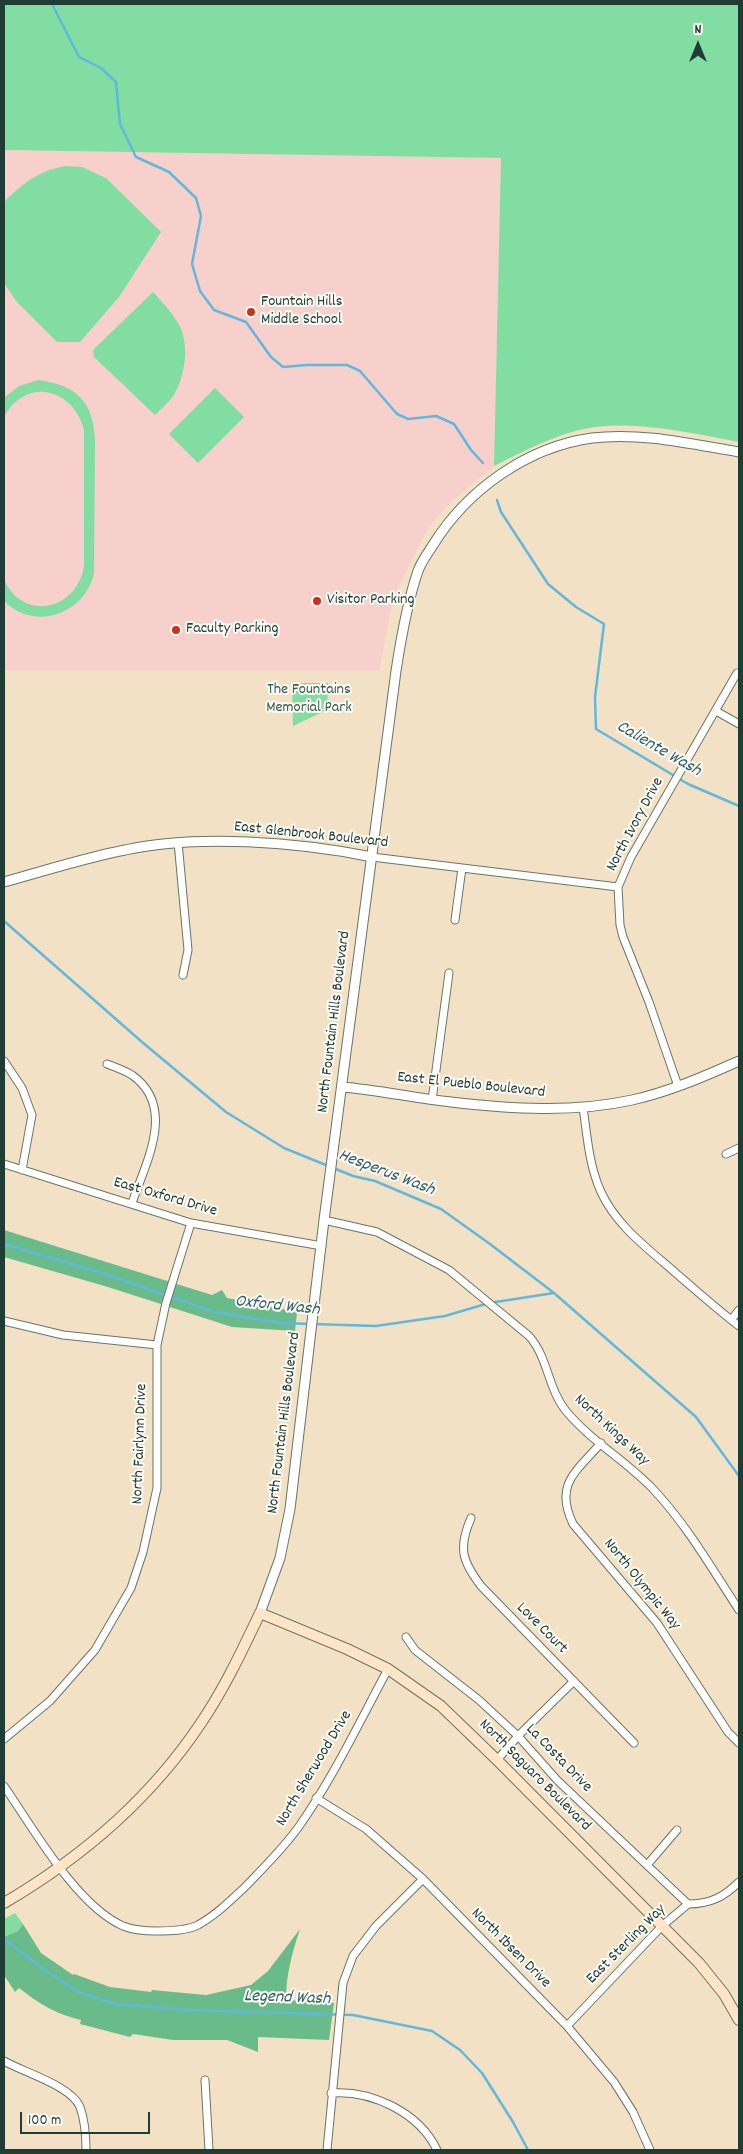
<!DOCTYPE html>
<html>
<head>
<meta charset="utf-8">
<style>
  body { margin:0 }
  #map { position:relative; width:743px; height:2154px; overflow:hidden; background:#f2e1c4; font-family:Dekko,sans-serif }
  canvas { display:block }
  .frame { position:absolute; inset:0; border:5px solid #1f3d34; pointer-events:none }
  .north { position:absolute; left:673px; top:20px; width:50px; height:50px; -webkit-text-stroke:4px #fdfcf7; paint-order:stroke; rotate:0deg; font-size:14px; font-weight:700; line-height:20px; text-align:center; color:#1f3d34 }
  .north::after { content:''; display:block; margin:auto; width:18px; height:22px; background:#1f3d34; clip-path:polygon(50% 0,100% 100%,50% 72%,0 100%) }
  .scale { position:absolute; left:20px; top:2112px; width:130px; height:22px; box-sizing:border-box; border:2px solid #1f3d34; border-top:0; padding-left:6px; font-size:15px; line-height:18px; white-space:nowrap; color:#1f3d34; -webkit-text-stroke:4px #fdfcf7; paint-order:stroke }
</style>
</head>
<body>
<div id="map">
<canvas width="743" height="2154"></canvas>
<div class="frame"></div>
<div class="north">N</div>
<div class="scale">100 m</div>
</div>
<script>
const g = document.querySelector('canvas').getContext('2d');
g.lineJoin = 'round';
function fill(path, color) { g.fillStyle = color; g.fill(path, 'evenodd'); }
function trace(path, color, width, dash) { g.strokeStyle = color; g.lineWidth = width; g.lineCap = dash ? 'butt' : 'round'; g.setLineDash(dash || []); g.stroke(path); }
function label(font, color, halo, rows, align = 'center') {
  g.font = font + ' Dekko,sans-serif'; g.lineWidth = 4; g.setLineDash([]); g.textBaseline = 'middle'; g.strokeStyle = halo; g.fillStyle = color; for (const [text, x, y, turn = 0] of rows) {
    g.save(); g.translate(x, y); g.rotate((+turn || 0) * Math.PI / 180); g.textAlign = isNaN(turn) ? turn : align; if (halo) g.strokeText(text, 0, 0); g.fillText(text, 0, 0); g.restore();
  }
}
const built = new Path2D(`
  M4,150L502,158L494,466L452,501L433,522L421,541L397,590L391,610L379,671H4Z`);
const green = new Path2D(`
  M4,4H739V442C688,433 631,418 579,430C549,438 522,452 494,466L501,158L4,150Z
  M65,166L82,167L106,178L161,232L119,297L80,342H57L17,302L4,283V202C25,182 36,172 65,166Z
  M153,292C162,302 173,313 179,325C190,345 185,376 174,395C169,402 161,409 155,415L94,357L93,350Z
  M38,380C76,385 93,401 95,439L94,574C84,614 35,632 4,601V579C22,622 77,611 84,566V430C73,387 25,377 4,417V398L19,386Z
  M215,388L244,417L198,463L169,434Z
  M292,683H328L327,710L293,726Z
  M15,1913L23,1924L18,1931L4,1937V1919Z`);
const forest = new Path2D(`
  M4,1230L212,1295L222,1290L227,1298L297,1312L295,1331L232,1327L108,1287L4,1257Z
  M23,1924L41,1953L73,1975L74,1974L110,1987L151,1992L152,1990L206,1995L251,1985L268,1971L300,1929C292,1953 286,1975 286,2000L334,2003L329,2040L258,2037V2052L227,2040H173L133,2034L130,2037L80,2024L81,2020C54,2013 41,2005 19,1988L15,1992L4,1975V1937L18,1931Z`);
const stream = new Path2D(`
  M52,4L79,57L101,68L116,82L120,124L136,157L169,172L196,198L201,216L192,264L200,291L214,310L246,322L271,357L283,367L307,365H347L360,371L397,414L408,419L436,416L454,424L471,450L483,463
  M497,500L501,512L548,584L576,607L604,624L595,697L596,729L688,784L739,806
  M4,921L142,1042L226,1112L284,1148L353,1176L375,1181L441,1209L490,1244L554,1293L696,1417L739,1476
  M4,1244L105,1274L214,1312L280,1323L376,1326L445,1316L489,1303L554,1293
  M4,1939L46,1971L80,1993L116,2004L187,2010L353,2015L432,2031L460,2050L482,2073L513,2122L528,2150`);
const minor = new Path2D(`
  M716,711L739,724
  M178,842L188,950L183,975
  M372,857L618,887
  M455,920L462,868
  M4,1061L22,1088L32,1115L22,1170
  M107,1064C115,1067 124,1070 132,1075C177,1107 146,1162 132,1203
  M678,1086L649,1002L623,937L620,925L618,887L631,857L737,673
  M432,1100L449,973
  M583,1107C587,1135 589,1166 601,1192C617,1227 650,1250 678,1275C698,1292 718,1310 739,1326
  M726,1154L739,1148
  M4,1164L191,1223L322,1246
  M324,1220L377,1232L449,1270L529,1336C548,1357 548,1389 566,1411C591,1441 626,1461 653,1489C687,1525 712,1569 739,1610
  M731,1320L739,1310
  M4,1321L63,1335L157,1345
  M601,1443C576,1472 554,1484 573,1524L657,1623L728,1732L739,1743
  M471,1518C458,1548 462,1561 481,1586L634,1743
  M406,1637L415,1650L479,1700L518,1736L557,1780L688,1904
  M4,1739L50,1701L95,1650L131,1588L143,1552L157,1488V1345L166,1303L191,1223
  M497,1760L518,1736L574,1681
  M4,1786C33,1828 76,1905 123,1926C133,1930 146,1931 157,1931C169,1931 186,1931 198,1925C216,1915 230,1901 245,1887C264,1867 284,1848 300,1825C334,1776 360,1721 388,1669
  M316,1798L366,1829L423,1879L567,2026L614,2082L633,2112L650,2150
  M647,1865L677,1830
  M567,2026L662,1926L688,1904C710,1904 724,1897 739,1882
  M4,2061C23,2072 72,2086 80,2107C85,2121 86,2136 86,2150
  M205,2080L209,2150
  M331,2093C371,2090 419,2112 437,2150
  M327,2150L343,1983L353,1956L376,1926L423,1879`);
const tertiary = new Path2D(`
  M4,882C44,871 84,858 125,850C197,834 299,842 372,857
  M342,1087C378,1090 414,1098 451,1102C511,1109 573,1113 632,1100C669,1092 705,1076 739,1061
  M260,1613L280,1558L290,1509L324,1220L396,671C401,638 407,603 418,571C421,562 428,553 433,545C467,490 527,447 592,438C641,432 691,444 739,452`);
const secondary = new Path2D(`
  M4,1903C81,1858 151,1798 201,1723C224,1689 242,1651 260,1613L347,1649L388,1669L441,1706L497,1760L699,1963L724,1994L739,2020`);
const markers = [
  [251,312,5,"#c8321e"],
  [317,601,5,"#c8321e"],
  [176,630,5,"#c8321e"]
];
const poiNames = [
  ["Fountain Hills",261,303],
  ["Middle School",261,321],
  ["Visitor Parking",327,601],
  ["Faculty Parking",186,630]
];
const parkNames = [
  ["The Fountains",309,691],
  ["Memorial Park",309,709]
];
const streetNames = [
  ["North Ivory Drive",636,825,-62],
  ["East Glenbrook Boulevard",311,836,6],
  ["North Fountain Hills Boulevard",335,1022,-83],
  ["East El Pueblo Boulevard",471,1086,6],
  ["East Oxford Drive",165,1198,16],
  ["North Fountain Hills Boulevard",285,1423,-83],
  ["North Kings Way",611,1431,43],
  ["North Fairlynn Drive",141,1444,-88],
  ["North Olympic Way",641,1585,51],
  ["Love Court",541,1629,45],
  ["La Costa Drive",558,1759,46],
  ["North Sherwood Drive",315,1769,-59],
  ["North Saguaro Boulevard",534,1776,45],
  ["East Sterling Way",627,1945,-45],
  ["North Ibsen Drive",510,1949,45]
];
const waterNames = [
  ["Caliente Wash",658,750,30],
  ["Hesperus Wash",386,1174,21],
  ["Oxford Wash",277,1307,6],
  ["Legend Wash",287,1999,2]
];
fill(built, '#f7d0cc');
fill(green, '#82dda3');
fill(forest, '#69bc89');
trace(stream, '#60b8dd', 2.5);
trace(minor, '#697666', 9);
trace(tertiary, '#697666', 11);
trace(secondary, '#697666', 12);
trace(minor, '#fff', 7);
trace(tertiary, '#fff', 9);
trace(secondary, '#ffe4c6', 10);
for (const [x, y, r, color] of markers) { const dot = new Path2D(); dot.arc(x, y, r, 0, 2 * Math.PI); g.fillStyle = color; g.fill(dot); trace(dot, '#fdfcf7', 2); }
label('16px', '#1f3d34', '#fdfcf7', poiNames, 'left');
label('16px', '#335d4a', '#fdfcf7', parkNames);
label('16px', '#1f3d34', '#fdfcf7', streetNames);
label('italic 18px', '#326267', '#fdfcf7', waterNames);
</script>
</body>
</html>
